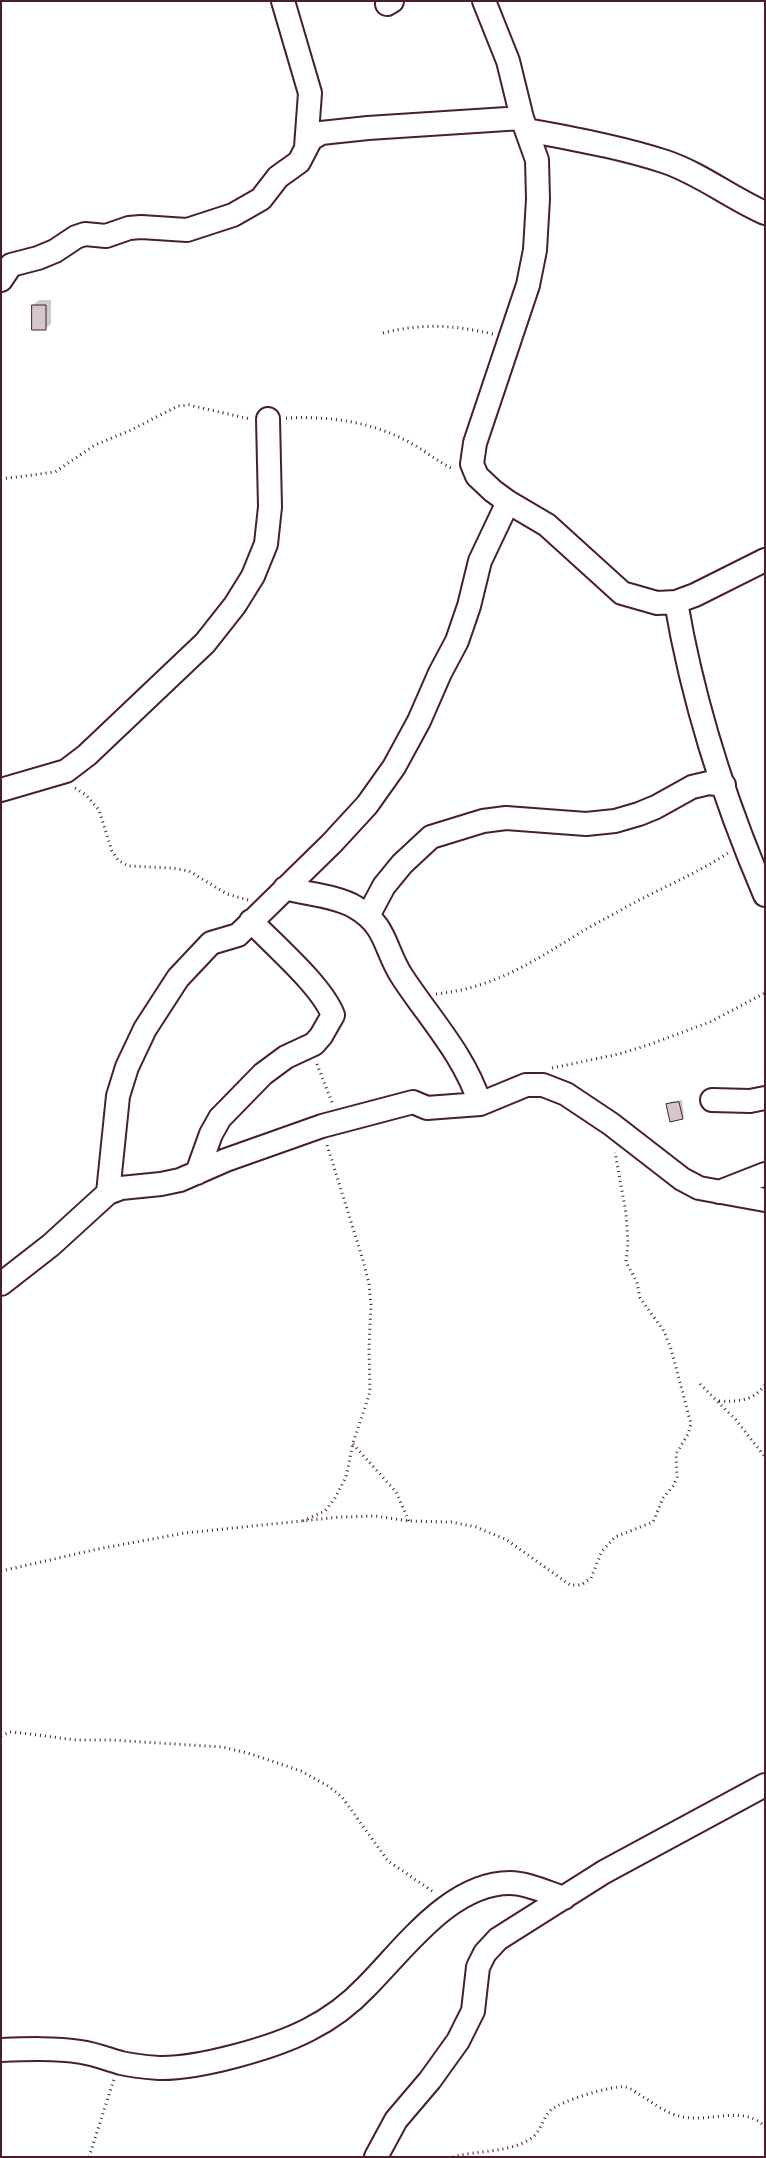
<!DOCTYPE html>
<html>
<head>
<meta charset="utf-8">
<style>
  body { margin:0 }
  #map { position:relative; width:766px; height:2158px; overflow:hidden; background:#fff; font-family:Mali,sans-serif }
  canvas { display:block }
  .frame { position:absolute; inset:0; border:2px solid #4a1f2b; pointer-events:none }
</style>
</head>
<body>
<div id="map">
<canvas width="766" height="2158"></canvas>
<div class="frame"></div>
</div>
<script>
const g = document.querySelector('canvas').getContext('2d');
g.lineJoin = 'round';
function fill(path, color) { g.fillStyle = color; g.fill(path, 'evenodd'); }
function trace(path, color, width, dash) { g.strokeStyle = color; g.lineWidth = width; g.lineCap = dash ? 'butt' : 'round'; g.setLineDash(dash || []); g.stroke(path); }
const shadow = new Path2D(`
  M39,300H51V324L45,329L33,305Z
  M682,1100L684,1116L682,1118L668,1105L670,1102Z`);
const building = new Path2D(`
  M32,305H46V330H32Z
  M679,1102L683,1119L670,1122L666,1104Z`);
const path = new Path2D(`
  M383,333C423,323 453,325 493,334
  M286,418C327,416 369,421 407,441C423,449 437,461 453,469
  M1,479L55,472L95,445L131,430L178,406L189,405L250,419
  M75,788L86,795L99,810L112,851L118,860L128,866L172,868L189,871L227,894L248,900
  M436,994C493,988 531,963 578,934C594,924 611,916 628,906C661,888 696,874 728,853
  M317,1064L333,1105
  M552,1068L619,1054L648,1045L710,1022L765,993
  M700,1384L736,1420L765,1457
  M719,1401C738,1402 753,1401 765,1385
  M353,1444L396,1492L409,1521
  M303,1521L325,1511L335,1498L346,1477L353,1443L370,1392L369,1348L371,1305L369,1284L363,1260L327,1145
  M1,1571L98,1549L185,1533L340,1517L376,1516L409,1521L451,1522L476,1527L507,1540L570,1585H581L591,1578L602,1551L615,1537L653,1522L663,1498L674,1485L677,1477L676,1454L688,1434L691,1424L671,1349L664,1331L640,1298L637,1282L626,1262L628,1243L626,1213L615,1152
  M1,1736L10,1732L22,1733L76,1740H111L222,1747L251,1754L301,1771L328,1786L342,1797L388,1861L435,1893
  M89,2157L114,2079
  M453,2157C477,2150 509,2153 530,2139C542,2132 542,2117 552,2109C562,2101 612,2085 625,2087C632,2088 639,2095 645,2098C660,2108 674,2118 693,2118C717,2119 747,2107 765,2127`);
const minor = new Path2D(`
  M283,1L310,93L306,147
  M484,1L508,61L522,118L537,160L538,199L535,250L528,285L475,443L472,464L477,476L493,491L508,502L547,525L622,593L657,603L676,602L695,595L765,560
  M387,4L392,1
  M527,130C573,139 621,147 666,162C701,174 731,198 765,213
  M1,280L11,265L38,258L55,251L76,237L85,234L106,236L129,228L141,227L187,230L233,215L261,199L278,177L299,162L311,139L321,133L368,128L522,118
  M676,602C693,702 725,802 765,895
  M1,790L66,771L87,755L205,643L235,605L253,576L266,544L270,507L268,419
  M285,888C306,894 337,896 355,907C388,926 384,950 403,978C430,1019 465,1056 480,1104
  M368,916L384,886L402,864L431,837L483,821L506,818L586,824L615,821L639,814L656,807L692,787L709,783L724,785
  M712,1100L750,1101L765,1098
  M197,1173L211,1134L220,1118L263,1074L286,1057L314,1044L321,1036L333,1015C321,985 275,946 251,921
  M719,1192L765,1174
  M108,1193L118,1096L127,1067L145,1029L178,978L211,943L238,935L332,843L367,805L394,767L419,721L440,673L457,641L469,606L480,561L508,502
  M1,1284L51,1245L108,1193L121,1188L161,1184L180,1180L226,1160L322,1126L413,1102L427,1108L480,1104L526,1085H543L566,1094L611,1124L682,1179L699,1188L765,1200
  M1,2050C27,2049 55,2048 81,2052C95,2054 107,2059 121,2063C133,2066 146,2067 159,2068C198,2069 273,2048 308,2030C330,2019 350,2004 366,1987C404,1949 450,1883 510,1883C527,1883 548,1893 564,1898
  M376,2157L396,2120L430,2080L458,2041L473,2011L478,1967L485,1953L498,1939L604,1872L765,1785`);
fill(shadow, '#0003');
fill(building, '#d2c7cb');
trace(building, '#4a1f2b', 1);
trace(minor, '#4a1f2b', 26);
trace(path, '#4a1f2b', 3, [1, 4]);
trace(minor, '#fff', 22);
</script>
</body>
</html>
